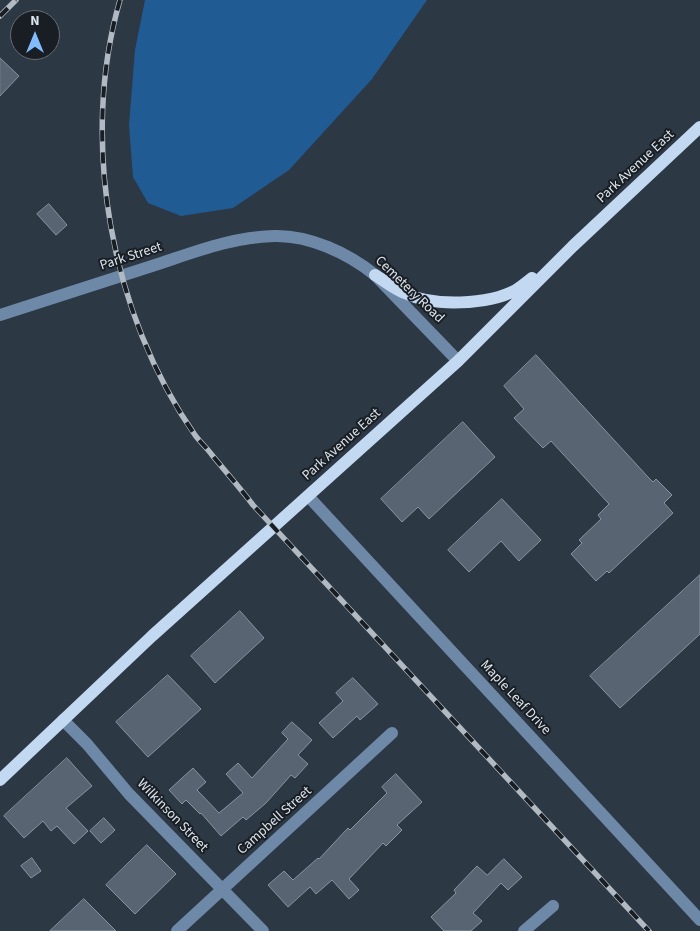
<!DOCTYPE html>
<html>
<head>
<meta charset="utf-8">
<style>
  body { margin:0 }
  #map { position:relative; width:700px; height:931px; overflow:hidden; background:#2c3844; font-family:"Source Sans 3",sans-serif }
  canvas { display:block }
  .north { position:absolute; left:10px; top:10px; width:50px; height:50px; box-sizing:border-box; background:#191e24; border:1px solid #676d74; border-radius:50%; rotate:0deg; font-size:14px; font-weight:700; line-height:20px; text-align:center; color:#dce4ec }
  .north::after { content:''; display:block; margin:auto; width:18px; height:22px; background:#83bcfb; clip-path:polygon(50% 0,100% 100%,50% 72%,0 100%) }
</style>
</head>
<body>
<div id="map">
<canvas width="700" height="931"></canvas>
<div class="north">N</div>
</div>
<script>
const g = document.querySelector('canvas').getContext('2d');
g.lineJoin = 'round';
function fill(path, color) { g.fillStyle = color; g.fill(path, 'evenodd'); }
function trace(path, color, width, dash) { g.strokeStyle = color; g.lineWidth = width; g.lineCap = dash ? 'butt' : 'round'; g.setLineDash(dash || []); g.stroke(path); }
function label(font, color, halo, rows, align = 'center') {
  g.font = font + ' "Source Sans 3",sans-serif'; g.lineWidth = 4; g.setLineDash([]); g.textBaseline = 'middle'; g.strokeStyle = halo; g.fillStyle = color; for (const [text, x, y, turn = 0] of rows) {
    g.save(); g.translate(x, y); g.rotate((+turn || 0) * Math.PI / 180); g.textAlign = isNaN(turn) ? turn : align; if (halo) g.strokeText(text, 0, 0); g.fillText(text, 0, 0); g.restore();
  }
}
const green = new Path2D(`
  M145,0H427L372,79L289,170L233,208L181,216L148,203L133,177L129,125L135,50Z`);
const building = new Path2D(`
  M0,58L19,76L0,96Z
  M49,204L67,225L56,235L37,214Z
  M536,355L648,477L653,482L656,479L672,495L664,503L673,513L609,573L607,571L596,581L571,554L582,543L579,540L601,519L598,515L609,504L551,441L543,448L514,418L524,409L504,386Z
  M463,422L495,457L429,519L418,507L402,522L381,499Z
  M502,499L541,540L519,561L501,541L469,572L448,550Z
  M700,575V634L620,708L590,676Z
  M240,611L264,638L215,683L191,656Z
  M168,675L201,709L148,757L116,722Z
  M353,678L378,704L360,720L357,716L333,738L319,723L343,701L336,693Z
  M292,722L312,740L298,755L308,764L295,778L291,775L266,803L246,820L243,817L221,836L201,813L200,814L186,800L182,804L169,790L193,768L206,782L197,790L219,813L243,793L226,774L238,763L252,778L288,739L282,733Z
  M67,758L92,786L66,808L88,831L74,844L57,826L51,831L43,821L24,838L4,816Z
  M396,774L422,802L397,825L402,830L386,846L383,843L349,879L359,890L349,899L332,880L316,894L310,887L288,907L268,885L284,871L293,880L318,858L319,859L348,828L350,830L387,793L382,787Z
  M104,818L115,830L101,843L90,831Z
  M147,845L176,874L135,914L106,885Z
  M32,858L41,871L31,878L21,866Z
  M504,859L522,877L508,890L501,883L473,913L482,921L471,931H444L431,917L456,893L454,890L477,866L487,875Z
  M84,899L116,931H50Z`);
const minor = new Path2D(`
  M0,315C51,299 101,282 152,266C192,253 231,237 274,236C309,235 348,253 375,275L458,361
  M308,496L700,920
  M63,720L87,744L129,794L263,931
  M177,931L392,733
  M524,931L553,906`);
const major = new Path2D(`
  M375,275C385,281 394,289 405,293C433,307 488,305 516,290C521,287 527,282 532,278
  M0,780L152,636L458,361L573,246L700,127`);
const rail = new Path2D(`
  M120,0C79,141 111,315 195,435C200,442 207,448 212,455C226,472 240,488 253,505L649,931
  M0,16L16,0`);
const streetNames = [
  ["Park Avenue East",636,167,-43],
  ["Park Street",131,257,-18],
  ["Cemetery Road",409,290,44],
  ["Park Avenue East",342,445,-42],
  ["Maple Leaf Drive",515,698,47],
  ["Wilkinson Street",172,816,46],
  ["Campbell Street",275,821,-42]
];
fill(green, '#215b94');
fill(building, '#586472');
trace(building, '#8794a3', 1);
trace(minor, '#6e89a8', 12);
trace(major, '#c3d9f2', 12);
trace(rail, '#b1bac3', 5.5);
trace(rail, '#191e24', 4, [11]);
label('14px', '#dce4ec', '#191e24', streetNames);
</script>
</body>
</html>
